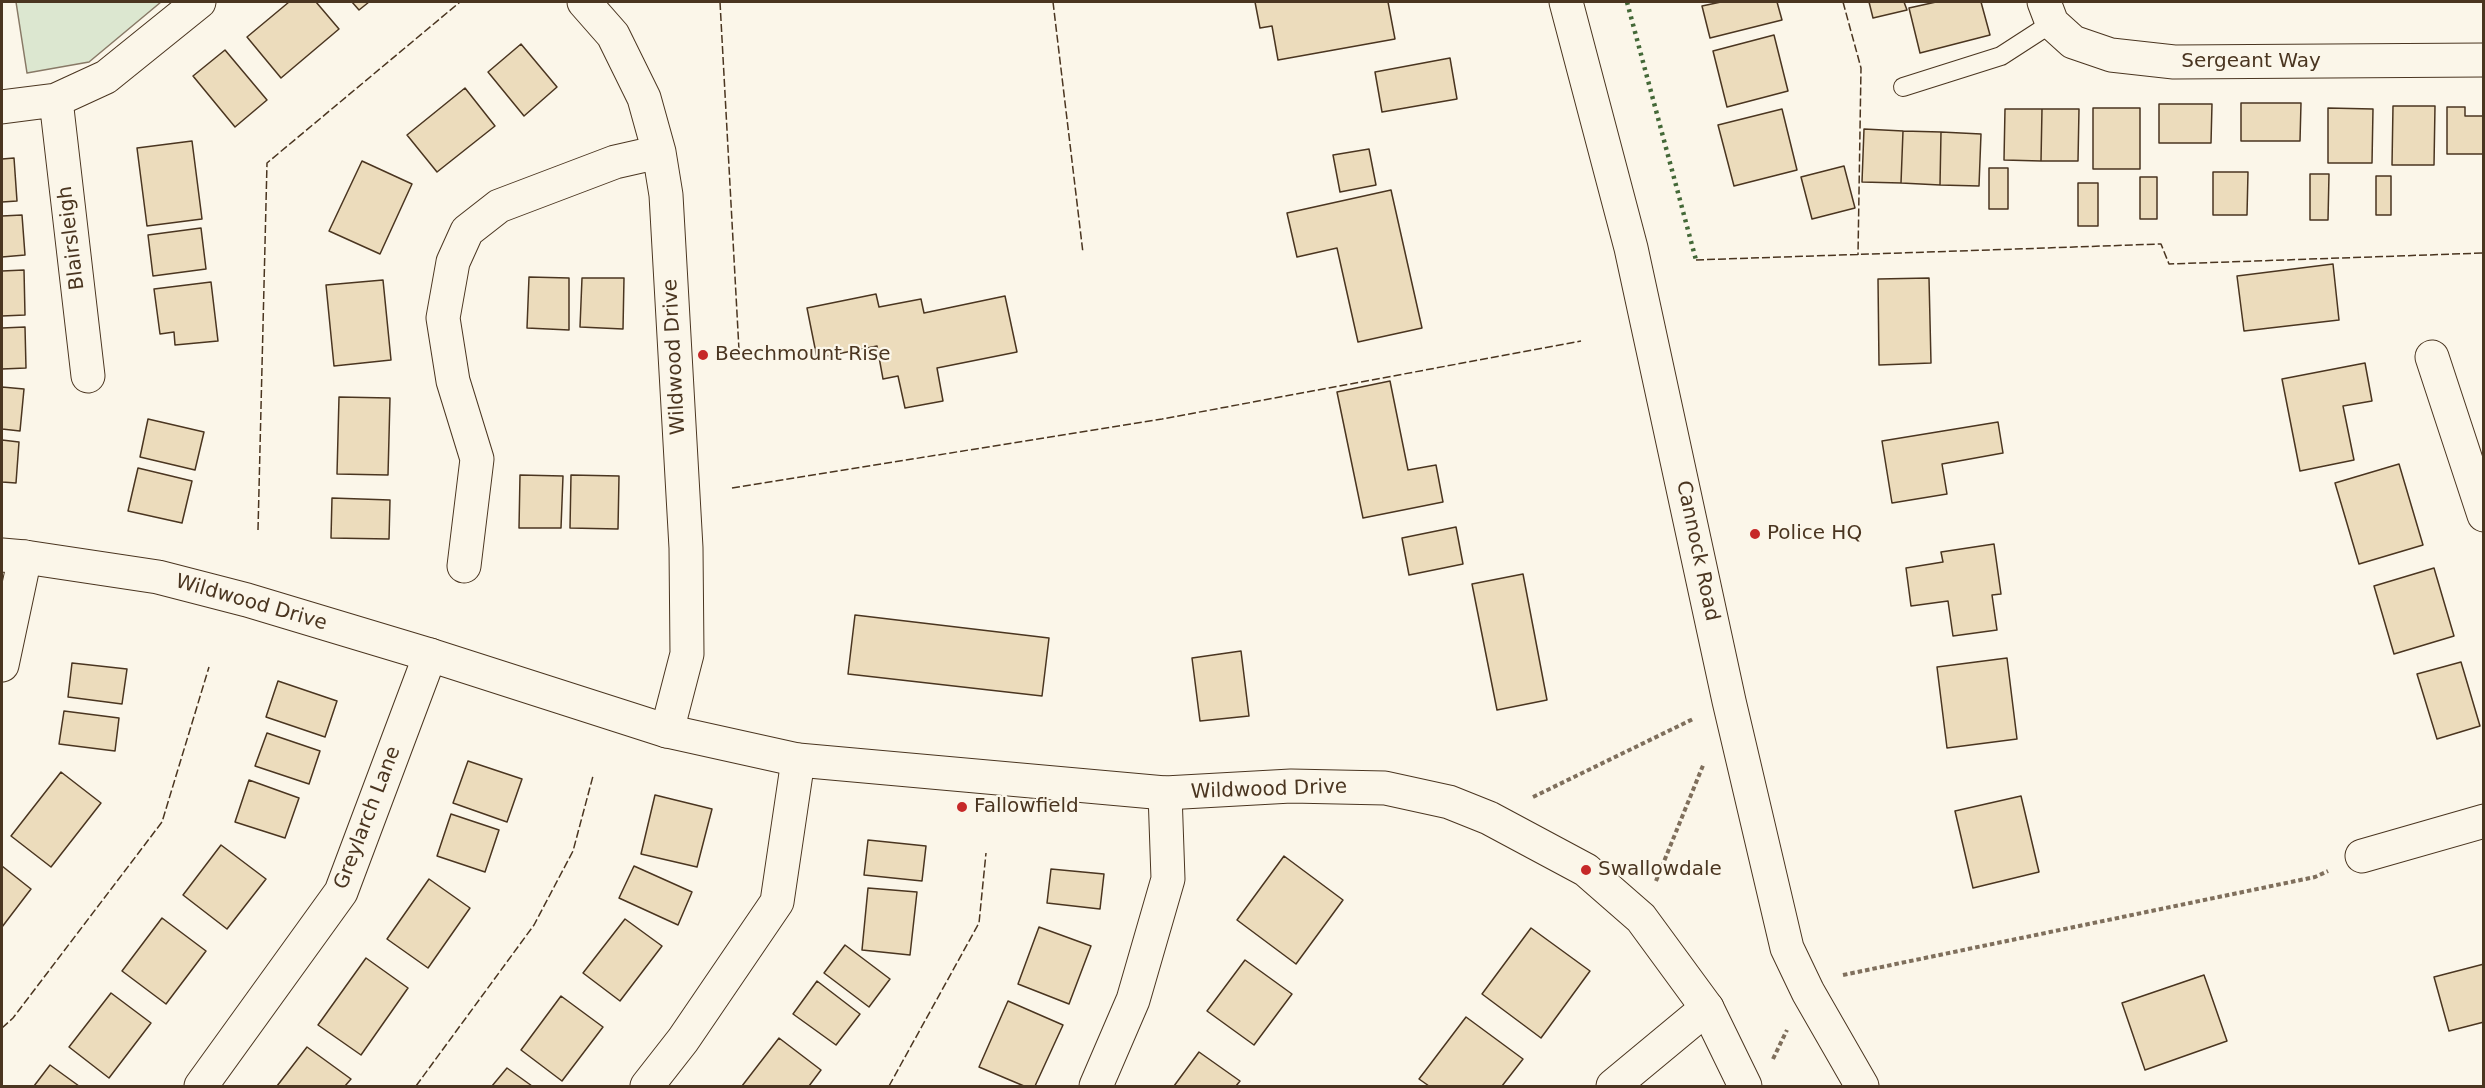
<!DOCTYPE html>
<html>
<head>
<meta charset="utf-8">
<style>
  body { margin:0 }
  #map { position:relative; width:2485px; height:1088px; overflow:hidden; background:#fbf6e9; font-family:"DejaVu Sans",sans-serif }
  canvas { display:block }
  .frame { position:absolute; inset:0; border:3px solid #4a3520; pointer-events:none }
</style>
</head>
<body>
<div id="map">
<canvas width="2485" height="1088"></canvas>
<div class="frame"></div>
</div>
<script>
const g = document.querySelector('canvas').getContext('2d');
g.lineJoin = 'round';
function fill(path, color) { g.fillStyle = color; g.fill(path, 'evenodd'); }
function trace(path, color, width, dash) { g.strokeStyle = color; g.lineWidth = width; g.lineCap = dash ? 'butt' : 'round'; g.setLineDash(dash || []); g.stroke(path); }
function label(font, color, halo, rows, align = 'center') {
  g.font = font + ' "DejaVu Sans",sans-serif'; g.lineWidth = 4.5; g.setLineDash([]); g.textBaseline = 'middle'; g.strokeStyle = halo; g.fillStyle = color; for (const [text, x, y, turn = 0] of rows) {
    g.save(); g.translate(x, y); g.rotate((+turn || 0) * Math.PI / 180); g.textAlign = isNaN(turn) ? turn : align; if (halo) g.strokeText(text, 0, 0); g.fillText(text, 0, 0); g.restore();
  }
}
const green = new Path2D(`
  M16,2H161L89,62L27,73Z`);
const building = new Path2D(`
  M289,2H316L339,29L281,78L247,37Z
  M352,2H369L359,10Z
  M1255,2H1388L1395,39L1278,60L1272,26L1260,28Z
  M1721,2H1777L1782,20L1710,38L1702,6Z
  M1869,2H1904L1907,10L1873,18Z
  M1936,2H1981L1990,35L1920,53L1909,8Z
  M1774,35L1788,91L1727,107L1713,51Z
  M521,44L557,87L524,116L488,72Z
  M225,50L267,100L235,127L193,76Z
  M1450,58L1457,99L1382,112L1375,72Z
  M465,88L495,126L437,172L407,135Z
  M2241,103H2301L2300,141H2241Z
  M2159,104H2212L2211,143H2159Z
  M2393,106H2435L2434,165H2392Z
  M2447,107H2465V116H2484V154H2447Z
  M2093,108H2140V169H2093Z
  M2328,108L2373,109L2372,163H2328Z
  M1782,109L1797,170L1734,186L1718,125Z
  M2005,109H2042L2041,161L2004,160Z
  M2042,109H2079L2078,161H2041Z
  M1864,129L1903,131L1901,183L1862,182Z
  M1903,131L1941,132L1940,185L1901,183Z
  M1941,132L1981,134L1979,186L1940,185Z
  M192,141L202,219L147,226L137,148Z
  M1369,149L1376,185L1340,192L1333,155Z
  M14,158L17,201L2,202V159Z
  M362,161L412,184L380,254L329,231Z
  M1844,166L1855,208L1812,219L1801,177Z
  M1989,168H2008V209H1989Z
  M2213,172H2248L2247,215H2213Z
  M2310,174H2329L2328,220H2310Z
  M2376,176H2391V215H2376Z
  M2140,177H2157V219H2140Z
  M2078,183H2098V226H2078Z
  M1391,190L1422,328L1358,342L1337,248L1297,257L1287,213Z
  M22,215L25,255L2,257V216Z
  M201,228L206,269L153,276L148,235Z
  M2333,264L2339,320L2244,331L2237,276Z
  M24,270L25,315L2,316V271Z
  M529,277L569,278V330L527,328Z
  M582,278H624L623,329L580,327Z
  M1929,278L1931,363L1879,365L1878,279Z
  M383,280L391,360L334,366L326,285Z
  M211,282L218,341L175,345L174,332L160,334L154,289Z
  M876,294L879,307L921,299L924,313L1005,296L1017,352L937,368L943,401L905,408L898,376L883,379L877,346L817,358L807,308Z
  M25,327L26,368L2,369V328Z
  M2365,363L2372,401L2343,406L2354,460L2300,471L2282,379Z
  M1390,381L1408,470L1436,465L1443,502L1363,518L1337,392Z
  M2,387L24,389L20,431L2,429Z
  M339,397L390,398L388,475L337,474Z
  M148,419L204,432L195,470L140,457Z
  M1998,422L2003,453L1942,464L1947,494L1892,503L1882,441Z
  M2,440L19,442L16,483L2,482Z
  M2399,464L2423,545L2359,564L2335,483Z
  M138,468L192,481L182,523L128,511Z
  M520,475L563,476L561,528H519Z
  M571,475L619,476L618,529L570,528Z
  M332,498L390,500L389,539L331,538Z
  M1456,527L1463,564L1409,575L1402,538Z
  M1994,544L2001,594L1992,595L1997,630L1953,636L1948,601L1911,606L1906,568L1943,562L1941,552Z
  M2434,568L2454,636L2394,654L2374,586Z
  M1523,574L1547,700L1497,710L1472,584Z
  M855,615L1049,638L1042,696L848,674Z
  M1241,651L1249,716L1200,721L1192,658Z
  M2007,658L2017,739L1947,748L1937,667Z
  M2461,662L2480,726L2437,739L2417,674Z
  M72,663L127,669L122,704L68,697Z
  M278,681L337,701L325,737L266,717Z
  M64,711L119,718L115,751L59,744Z
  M267,733L320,751L309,784L255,766Z
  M468,761L522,779L507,822L453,803Z
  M61,772L101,803L51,867L11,836Z
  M249,780L299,798L285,838L235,822Z
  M655,795L712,809L697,867L641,854Z
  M2021,796L2039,872L1973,888L1955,811Z
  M451,814L499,830L485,872L437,856Z
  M868,840L926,846L922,881L864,875Z
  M221,845L266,879L227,929L183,895Z
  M1284,856L1343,900L1296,964L1237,920Z
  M2,866L31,889L2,927Z
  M634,866L692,892L678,925L619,898Z
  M1051,869L1104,874L1100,909L1047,903Z
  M429,879L470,908L428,968L387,939Z
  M868,888L917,892L910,955L862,950Z
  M162,918L206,951L166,1004L122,971Z
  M625,919L662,946L620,1001L583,973Z
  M1039,927L1091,946L1069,1004L1018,984Z
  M1531,928L1590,971L1541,1038L1482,994Z
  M845,945L890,979L869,1007L824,973Z
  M366,958L408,988L361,1055L318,1025Z
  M1245,960L1292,994L1254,1045L1207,1011Z
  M2484,964V1022L2449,1031L2434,977Z
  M2204,975L2227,1041L2145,1070L2122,1003Z
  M817,981L860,1014L836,1045L793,1014Z
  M111,993L151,1023L109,1078L69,1047Z
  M561,996L603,1027L562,1081L521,1050Z
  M1008,1001L1063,1025L1035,1086H1024L979,1067Z
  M1466,1017L1523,1059L1502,1086H1429L1419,1079Z
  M779,1038L821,1070L809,1086H742Z
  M307,1047L351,1079L345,1086H277Z
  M1199,1052L1240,1081L1236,1086H1174Z
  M50,1065L79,1086H34Z
  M507,1068L532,1086H492Z`);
const path = new Path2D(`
  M1533,797L1693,719
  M1656,881L1704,763
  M1843,975L2315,877L2328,871
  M1773,1059L1787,1030`);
const lane = new Path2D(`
  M1903,87L2001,56L2052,23`);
const street = new Path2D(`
  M584,2L613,35L644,98L659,152L666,195L686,548L687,654L667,731
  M2044,2L2052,23L2073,42L2111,55L2174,62L2484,60
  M56,100L88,376
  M2,107L56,100L106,77L199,2
  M2432,357L2484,515
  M464,566L477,459L453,381L443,318L453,262L467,231L499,206L615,162L659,152
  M2,665L25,557
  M2362,856L2484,821
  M201,1086L341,892L430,655
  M647,1086L683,1040L777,902L798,760
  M1096,1086L1133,1000L1168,879L1165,793
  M1613,1086L1707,1008`);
const secondary = new Path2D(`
  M2,555L25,557L158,577L247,600L430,655L667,731L798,760L1165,793L1291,786L1385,788L1449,802L1489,818L1586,870L1641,918L1707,1008L1745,1086`);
const primary = new Path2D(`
  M1566,2L1631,248L1729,701L1787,948L1808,992L1862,1086`);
const hedge = new Path2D(`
  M1627,2L1696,260`);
const fence = new Path2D(`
  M720,2L739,350
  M1053,2L1083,253
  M1843,2L1861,68L1858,255
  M1696,260L2161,244L2169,264L2484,253
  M732,488L1162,419L1581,341
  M258,530L267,163L460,2
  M2,1028L13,1018L162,822L209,667
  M416,1086L534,925L573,851L593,776
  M889,1086L979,923L986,853`);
const markers = [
  [703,355,6,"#c62828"],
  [1755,534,6,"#c62828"],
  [962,807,6,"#c62828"],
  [1586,870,6,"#c62828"]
];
const streetNames = [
  ["Sergeant Way",2251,62],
  ["Blairsleigh",72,238,-97],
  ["Wildwood Drive",675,357,-93],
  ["Cannock Road",1697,551,78],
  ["Wildwood Drive",251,603,16],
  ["Wildwood Drive",1269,790,-2],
  ["Greylarch Lane",368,818,-69]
];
const poiNames = [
  ["Beechmount Rise",715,355],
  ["Police HQ",1767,534],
  ["Fallowfield",974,807],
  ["Swallowdale",1598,870]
];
fill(green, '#dce7d0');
trace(green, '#887966', 1.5);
fill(building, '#ecdcbc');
trace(building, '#4a3520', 1.5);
trace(lane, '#4a3520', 20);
trace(street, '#4a3520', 35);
trace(secondary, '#4a3520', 35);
trace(primary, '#4a3520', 35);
trace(path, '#7f6f5c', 4, [4.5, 3]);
trace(lane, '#fbf6e9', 18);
trace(street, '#fbf6e9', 33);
trace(secondary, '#fbf6e9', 33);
trace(primary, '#fbf6e9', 33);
trace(hedge, '#436837', 4.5, [3, 4.5]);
trace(fence, '#4a3520', 1.5, [8, 3]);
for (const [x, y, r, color] of markers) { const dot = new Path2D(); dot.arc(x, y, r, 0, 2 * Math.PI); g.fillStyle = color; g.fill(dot); trace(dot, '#fbf6e9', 2); }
label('20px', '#4a3520', '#fbf6e9', streetNames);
label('20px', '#4a3520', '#fbf6e9', poiNames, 'left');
</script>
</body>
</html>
